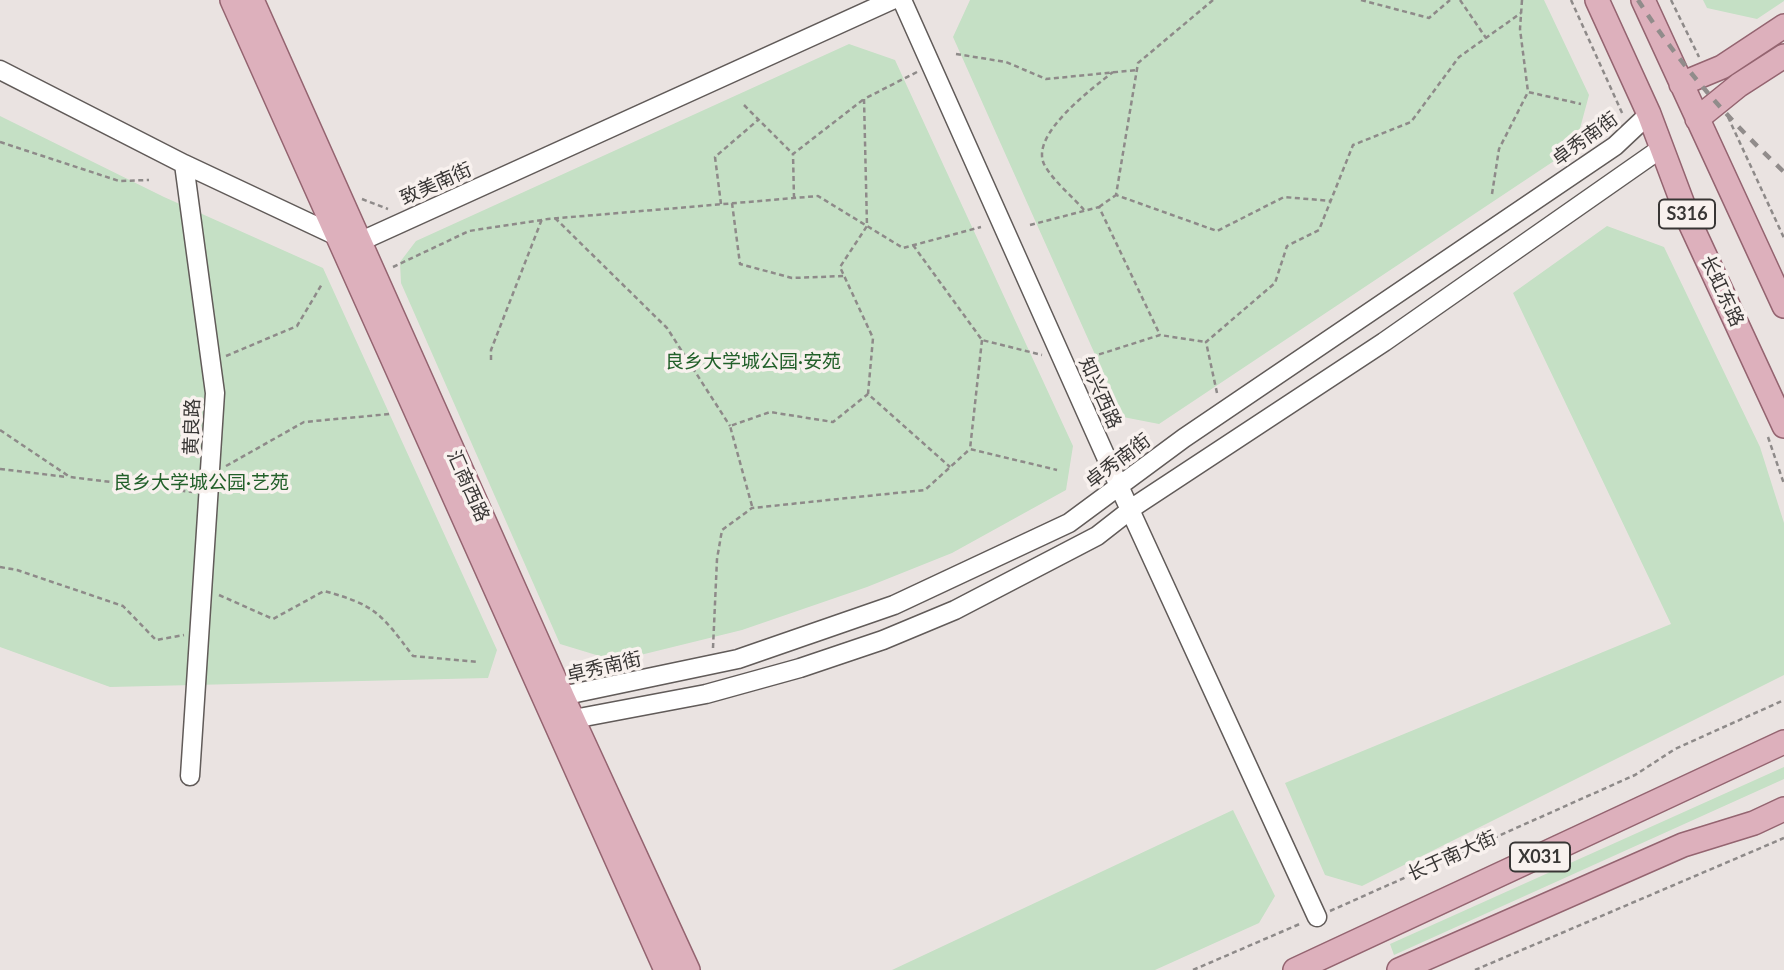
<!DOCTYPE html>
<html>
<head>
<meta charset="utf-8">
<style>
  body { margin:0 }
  canvas { display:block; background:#eae3e1 }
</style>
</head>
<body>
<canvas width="1784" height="970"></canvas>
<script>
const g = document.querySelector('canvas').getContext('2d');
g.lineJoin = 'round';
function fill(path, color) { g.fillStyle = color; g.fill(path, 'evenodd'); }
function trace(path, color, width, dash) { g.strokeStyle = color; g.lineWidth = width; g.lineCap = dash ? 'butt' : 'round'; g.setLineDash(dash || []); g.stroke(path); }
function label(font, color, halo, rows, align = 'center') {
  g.font = font + ' Lato,"Noto Sans SC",sans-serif'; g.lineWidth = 7; g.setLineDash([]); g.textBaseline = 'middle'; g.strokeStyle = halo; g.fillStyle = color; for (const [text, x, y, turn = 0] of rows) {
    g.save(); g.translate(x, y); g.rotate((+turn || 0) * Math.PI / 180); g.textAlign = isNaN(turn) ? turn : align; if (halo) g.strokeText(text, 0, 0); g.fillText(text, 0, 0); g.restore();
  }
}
const green = new Path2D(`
  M970,0H1544L1589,95L1575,147L1159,424L1123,417L953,37Z
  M1703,0H1784V1L1757,19L1707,8Z
  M849,44L895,60L1073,446L1066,490L952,553L867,587L742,630L616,661L560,644L401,283L400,262L416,241Z
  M0,116L164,197L323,268L497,650L488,678L110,687L0,647Z
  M1607,226L1664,247L1760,447L1784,523V675L1362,886L1325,875L1285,783L1671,624L1513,293Z
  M1784,767V779L1394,955L1390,944Z
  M1233,810L1275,896L1259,923L1155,970H892Z`);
const path = new Path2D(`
  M1213,0L1138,63L1116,195L1217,231L1284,197L1331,201
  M1361,0L1429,18L1450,0
  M1460,0L1486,38
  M1522,0L1520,29L1528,92L1581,104
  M1571,0L1623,115
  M1671,0L1699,57
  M956,54L1006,62L1046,79L1137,70
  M917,72L864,99L867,226L840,267L873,338L868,394L950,467
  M744,105L793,154
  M1728,117L1784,238
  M0,142L119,181L149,180
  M1492,194L1499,149L1528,92
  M794,198L793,154L864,99
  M362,199L388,209
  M732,203L740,264L792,278L844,276
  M721,204L715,157L758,120
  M1099,207L1116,195
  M1084,210C1072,196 1052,180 1044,164C1030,134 1093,88 1113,72
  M555,218L667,328L730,426
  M1030,225L1099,207L1160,335
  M913,245L982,340L1042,355
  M393,267L469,231L548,219L818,196L903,248L981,227
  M982,340L970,449L1057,470
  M226,356L297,326L322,284
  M1091,357L1160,335L1206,342
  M491,360V350L542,219
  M1217,393L1206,342L1275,283L1287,246L1319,230L1353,145L1411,122L1459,57L1521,13
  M0,430L70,477L192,492
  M1768,437L1784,484
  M226,466L304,422L390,414
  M0,469L67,477
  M752,506L730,426L770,412L833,422L868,394
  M0,567L17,570L123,606L156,640L184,635
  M219,595L273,619L324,591C376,605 381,614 413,656L479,662
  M713,648L717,559L722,530L752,508L925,490L970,449
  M1330,911L1635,775L1675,749L1784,700
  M1193,970L1302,923
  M1475,970L1784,838`);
const minor = new Path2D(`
  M902,0L1119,486L1317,917
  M0,70L184,164L337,236L359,242L892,0
  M184,164L215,393L190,776
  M552,698L738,659L894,605L1069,523L1184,438L1615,146L1649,114
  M563,721L706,694L800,668L883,640L955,610L1097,536L1138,504L1384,342L1663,147`);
const major = new Path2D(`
  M232,0L666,970
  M252,0L563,698L688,970
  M1597,0L1649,114L1690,223L1784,426
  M1643,0L1784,306
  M1681,84L1722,67L1784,26
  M1697,119L1739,85L1784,56
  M1295,970L1784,742
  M1399,970L1683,845L1754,823L1784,809`);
const rail = new Path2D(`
  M1638,0C1679,64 1729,120 1784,172`);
const shields = [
  [1687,214,56],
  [1540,857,60]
];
const shieldNames = [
  ["S316",1687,214],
  ["X031",1540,857]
];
const streetNames = [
  ["卓秀南街",1585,139,-36],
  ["致美南街",436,184,-24],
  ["长虹东路",1722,291,65],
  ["知兴西路",1100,393,66],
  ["黄良路",192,427,-88],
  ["卓秀南街",1118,461,-37],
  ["汇商西路",468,486,66],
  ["卓秀南街",604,667,-13],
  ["长于南大街",1452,856,-24]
];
const parkNames = [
  ["良乡大学城公园·安苑",753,362],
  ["良乡大学城公园·艺苑",201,483]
];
fill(green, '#c5e0c5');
trace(minor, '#615b59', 21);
trace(major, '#946470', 26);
trace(path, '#8e8a89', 2.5, [5, 3.5]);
trace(minor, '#fff', 18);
trace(major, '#ddb0bc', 23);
trace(rail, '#918c8b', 4.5, [9, 9]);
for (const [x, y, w] of shields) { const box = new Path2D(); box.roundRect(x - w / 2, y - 14.5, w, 29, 5); g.fillStyle = '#f8f1ee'; g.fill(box); trace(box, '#383635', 2); }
label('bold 18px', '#383635', null, shieldNames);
label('19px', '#383635', '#f8f1ee', streetNames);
label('19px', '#22602a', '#f8f1ee', parkNames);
</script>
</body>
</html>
